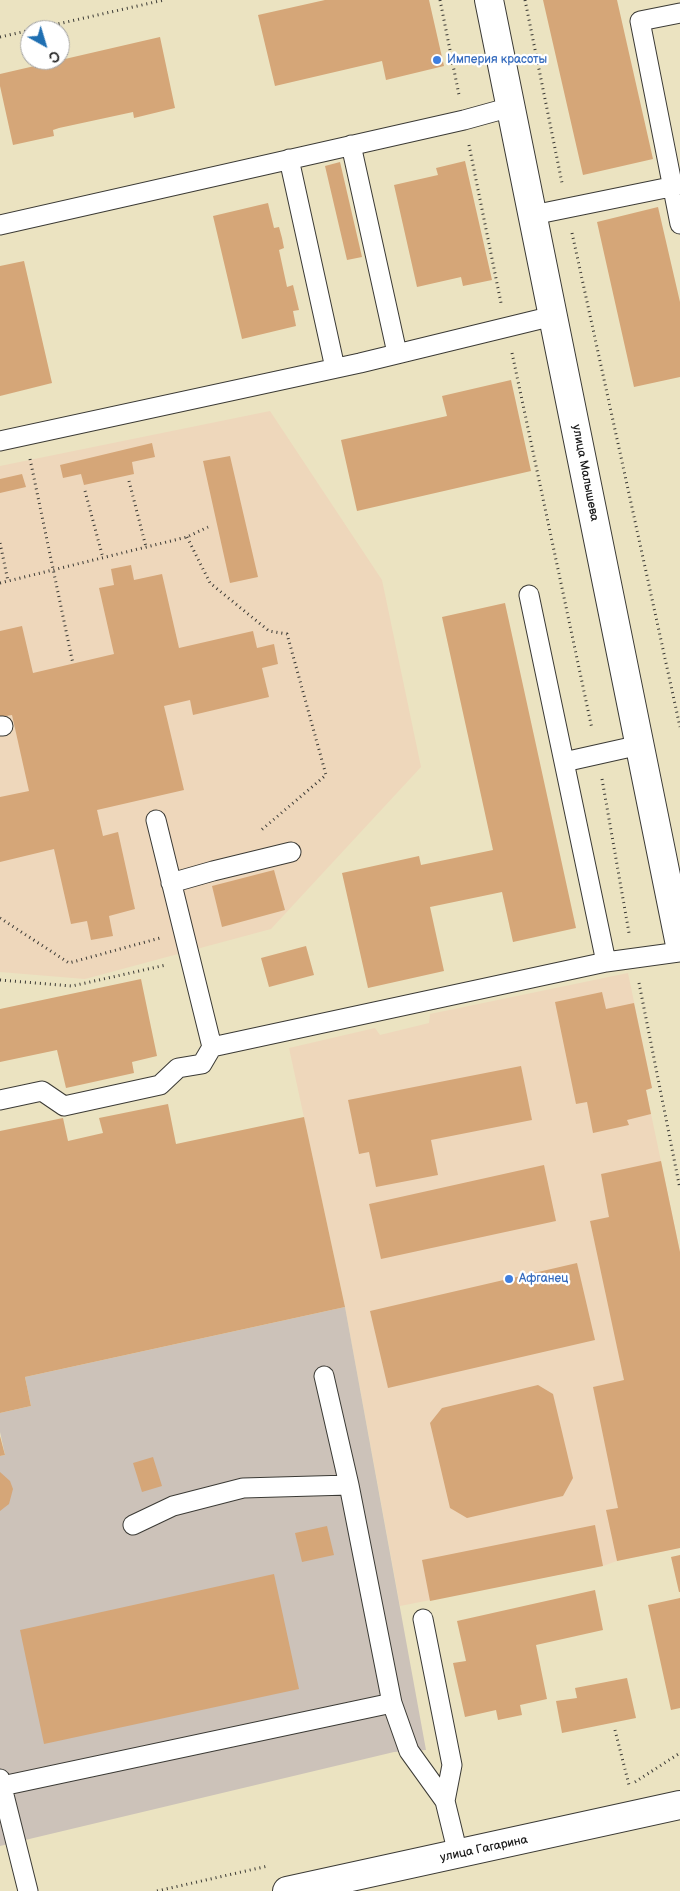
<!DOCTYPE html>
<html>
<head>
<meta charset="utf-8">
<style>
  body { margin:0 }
  #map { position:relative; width:680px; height:1891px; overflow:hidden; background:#ebe3c1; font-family:"Balsamiq Sans",sans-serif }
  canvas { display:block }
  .north { position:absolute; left:20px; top:20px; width:50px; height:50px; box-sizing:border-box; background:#fff; border:1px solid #a4a4a4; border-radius:50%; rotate:141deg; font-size:14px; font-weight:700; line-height:20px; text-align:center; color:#1c1c1c }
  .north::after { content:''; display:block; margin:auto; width:18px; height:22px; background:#1f6fb2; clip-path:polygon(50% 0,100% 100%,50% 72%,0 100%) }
</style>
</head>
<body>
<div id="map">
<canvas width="680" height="1891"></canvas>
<div class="north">С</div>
</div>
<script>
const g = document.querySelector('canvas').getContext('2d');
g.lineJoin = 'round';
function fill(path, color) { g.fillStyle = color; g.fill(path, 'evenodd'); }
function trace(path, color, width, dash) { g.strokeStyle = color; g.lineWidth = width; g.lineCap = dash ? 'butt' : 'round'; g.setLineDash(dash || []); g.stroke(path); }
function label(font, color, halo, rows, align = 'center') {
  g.font = font + ' "Balsamiq Sans",sans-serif'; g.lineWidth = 4.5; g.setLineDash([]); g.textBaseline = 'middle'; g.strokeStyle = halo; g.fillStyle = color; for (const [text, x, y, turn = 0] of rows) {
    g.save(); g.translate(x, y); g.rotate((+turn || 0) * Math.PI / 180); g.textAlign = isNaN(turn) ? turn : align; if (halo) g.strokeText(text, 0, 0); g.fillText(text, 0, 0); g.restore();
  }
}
const built = new Path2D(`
  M270,411L382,580L421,767L271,929L85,979L0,972V466Z
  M628,973L652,1088L646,1090L680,1252V1548L617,1561L603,1566L400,1606L345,1307L289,1048L375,1028L380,1035L429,1023L430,1014Z`);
const industrial = new Path2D(`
  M345,1307L426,1750L394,1752L0,1846V1456L5,1455L0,1432V1413L31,1406L25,1377Z`);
const building = new Path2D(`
  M325,0H429L444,66L386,80L382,61L275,86L258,15Z
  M543,0H617L653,159L583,175Z
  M160,37L175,108L134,118L133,112L59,128L53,130L54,136L13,145L0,86V74Z
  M465,161L492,280L463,286L461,277L417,287L394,185L438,175L436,168Z
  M340,162L362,257L347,260L325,166Z
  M268,203L274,228L279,227L282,238L284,248L279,250L287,287L293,285L299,310L293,311L296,326L242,339L213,216Z
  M658,207L680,302V377L634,387L597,222Z
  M24,261L52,383L0,396V266Z
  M511,380L531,471L357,511L341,440L447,416L442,396Z
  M152,443L155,457L132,462L134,474L84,485L81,474L63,478L60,465Z
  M230,456L258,577L230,583L203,461Z
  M22,474L26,487L0,493V479Z
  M131,565L134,580L162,574L179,648L253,631L257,648L274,644L278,664L262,668L269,697L193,715L190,700L164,706L184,790L97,810L103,836L118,832L135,909L109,916L113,936L91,940L87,921L71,924L54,849L0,862V797L29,791L12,715L0,717V631L22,626L33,673L114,654L99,588L114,585L111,569Z
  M505,603L576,928L513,942L502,892L430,907L444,971L368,988L342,873L419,856L421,865L493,850L442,617Z
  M274,870L285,910L222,927L212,886Z
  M306,946L314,975L269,987L261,958Z
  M141,979L157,1056L132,1062L134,1073L66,1088L57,1050L0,1062V1009Z
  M602,992L606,1009L634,1003L652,1088L646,1090L651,1114L627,1120L629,1125L593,1133L587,1102L576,1104L555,1002Z
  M521,1066L532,1120L431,1140L438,1175L376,1187L369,1152L359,1154L348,1100Z
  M168,1104L176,1144L304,1117L345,1307L25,1377L31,1406L0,1413V1131L63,1118L68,1141L103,1133L99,1118Z
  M661,1161L680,1252V1548L617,1561L606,1510L618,1508L593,1387L624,1380L590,1221L609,1217L601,1174Z
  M544,1165L556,1221L381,1259L369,1204Z
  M577,1263L595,1340L388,1388L370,1311Z
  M538,1385L553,1394L573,1478L563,1496L467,1518L450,1508L430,1423L442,1408Z
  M0,1436L5,1455L0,1456Z
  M153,1457L162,1486L142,1492L133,1463Z
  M0,1472L10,1481L13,1489L9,1504L0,1511Z
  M595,1525L603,1566L430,1601L422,1560Z
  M327,1526L334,1555L302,1562L295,1533Z
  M680,1555V1592H679L671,1557Z
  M274,1574L299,1689L44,1744L20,1630Z
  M595,1590L603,1630L536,1645L547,1699L520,1705L522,1715L498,1720L496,1710L465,1717L453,1663L466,1661L457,1621Z
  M680,1598V1708L671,1710L648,1605Z
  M627,1678L636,1718L562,1733L556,1701L577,1698L575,1688Z`);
const path = new Path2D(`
  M440,0L459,95
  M525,0L562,183
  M0,37L164,0
  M469,145L501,303
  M572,233L680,727
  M512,353L592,729
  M30,459L73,664
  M129,481L146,547
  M85,491L103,558
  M187,537L210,583L269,631L287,634L326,775L259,832
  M0,543L8,581
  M0,583L187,537L208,527
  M602,779L629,933
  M0,918L69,963L160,938
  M0,980L72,986L166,965
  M639,983L680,1189
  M615,1730L629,1785
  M635,1782L680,1753
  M157,1891L268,1866`);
const service = new Path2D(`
  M680,13L640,21L680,224
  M351,145L397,353
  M289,159L335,368
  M533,215L680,185
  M0,225L464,120L511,107
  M0,441L360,363L553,316
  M529,595L606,962
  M0,726H3
  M564,762L640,745
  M156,820L212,1047L606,962L680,952
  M171,883L213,871L291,852
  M0,1100L42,1091L64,1106L160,1085L178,1068L202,1064L212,1047
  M324,1376L349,1485
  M133,1525L173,1506L243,1488L349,1485L392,1703L409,1751L445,1801L458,1854
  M423,1619L452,1765L445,1801
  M0,1779L28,1891
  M2,1786L392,1703`);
const minor = new Path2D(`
  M489,0L680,945`);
const tertiary = new Path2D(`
  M287,1891L680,1805`);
const markers = [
  [437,60,5,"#3f7fe0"],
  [509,1279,5,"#3f7fe0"]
];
const shopNames = [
  ["Империя красоты",447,60],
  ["Афганец",519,1279]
];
const streetNames = [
  ["улица Малышева",585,473,79],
  ["улица Гагарина",484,1849,-12]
];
fill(built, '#eed7bb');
fill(industrial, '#ccc2b9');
fill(building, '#d5a678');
trace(service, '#3b3a35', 21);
trace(minor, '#3b3a35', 30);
trace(tertiary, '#3b3a35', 30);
trace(path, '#3b3a35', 3, [1, 4]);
trace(service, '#fff', 19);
trace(minor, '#fff', 28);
trace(tertiary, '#fff', 28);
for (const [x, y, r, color] of markers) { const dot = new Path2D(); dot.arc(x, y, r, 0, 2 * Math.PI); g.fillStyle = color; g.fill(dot); trace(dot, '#fff', 2); }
label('12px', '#366cbe', '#fff', shopNames, 'left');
label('12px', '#1c1c1c', '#fff', streetNames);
</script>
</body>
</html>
